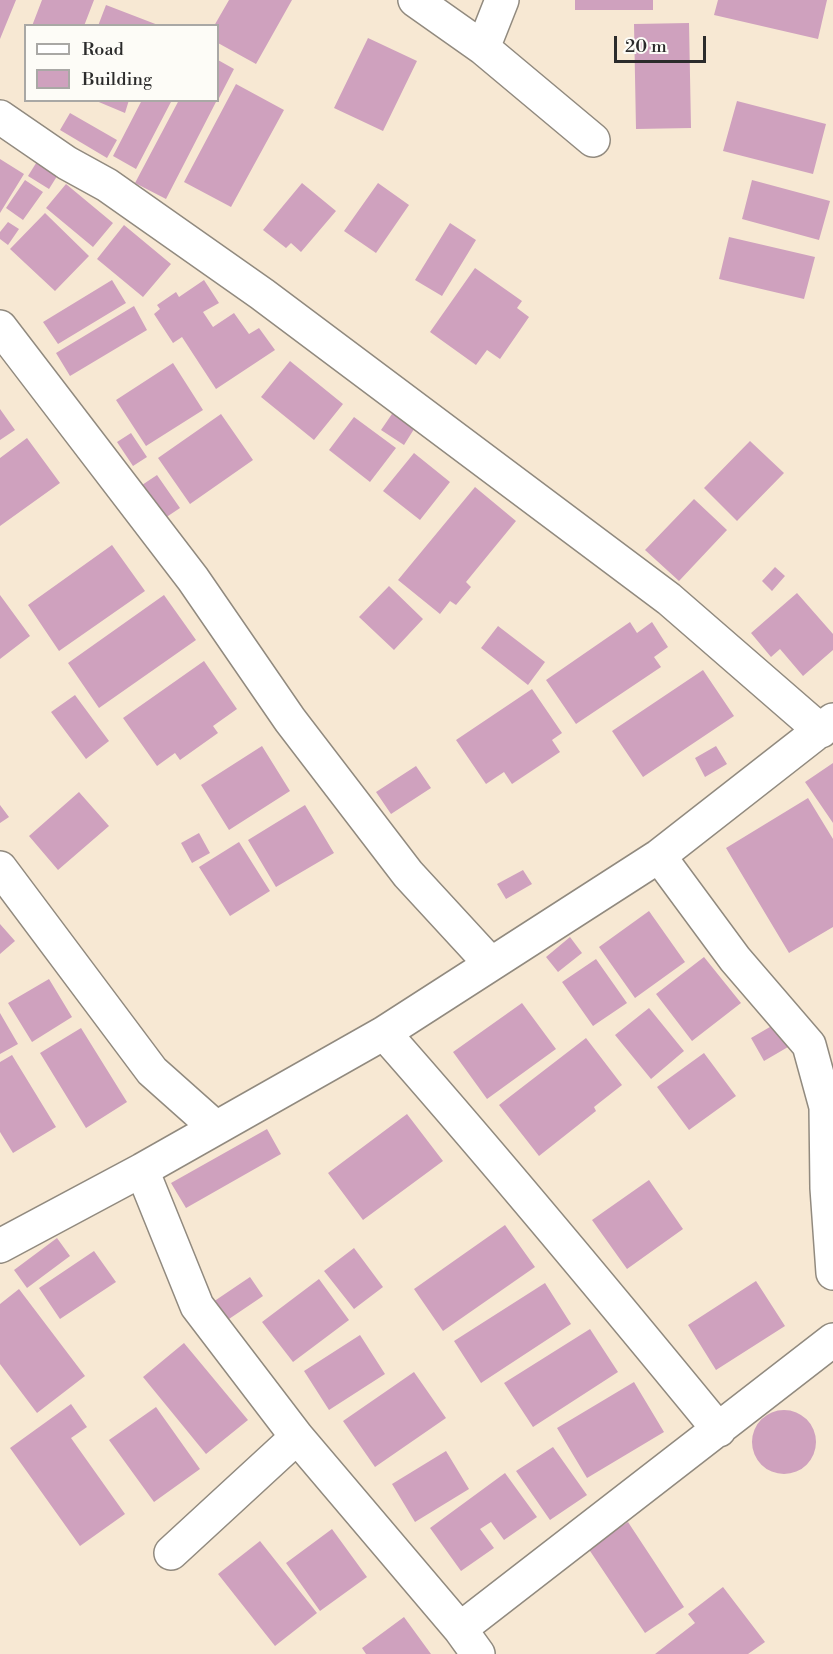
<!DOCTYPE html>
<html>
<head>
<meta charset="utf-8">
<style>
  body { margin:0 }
  #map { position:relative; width:833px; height:1654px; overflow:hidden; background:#f7e8d3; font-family:"Libre Bodoni",serif }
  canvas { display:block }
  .legend { position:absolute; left:24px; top:24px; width:195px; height:78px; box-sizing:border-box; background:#fdfcf7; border:2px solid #a9a8a5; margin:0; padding:8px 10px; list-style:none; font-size:18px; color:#2b2b2b }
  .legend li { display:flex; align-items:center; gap:12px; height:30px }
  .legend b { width:30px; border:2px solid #a9a8a5 }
  .scale { position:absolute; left:614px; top:36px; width:92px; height:27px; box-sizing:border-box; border:3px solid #2b2b2b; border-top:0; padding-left:8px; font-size:18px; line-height:21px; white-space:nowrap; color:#2b2b2b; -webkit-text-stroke:4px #fdfcf7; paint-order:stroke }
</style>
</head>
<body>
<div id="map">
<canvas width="833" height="1654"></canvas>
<ul class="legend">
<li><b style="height:8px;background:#fff"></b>Road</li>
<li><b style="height:16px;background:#cfa1be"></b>Building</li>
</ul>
<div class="scale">20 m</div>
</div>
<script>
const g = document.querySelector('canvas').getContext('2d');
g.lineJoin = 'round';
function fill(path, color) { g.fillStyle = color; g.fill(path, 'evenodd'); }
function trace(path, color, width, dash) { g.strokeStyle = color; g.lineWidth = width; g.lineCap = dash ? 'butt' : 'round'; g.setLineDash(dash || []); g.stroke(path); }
const building = new Path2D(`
  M0,0H16L0,39Z
  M42,0H94L84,26H32Z
  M229,0H292L256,64L218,43V26H214Z
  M575,0H653V10H575Z
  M718,0H827L818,39L714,15Z
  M106,5L158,25V26H98Z
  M689,23L691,128L636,129L634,24Z
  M368,38L417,61L383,131L334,108Z
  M218,60L234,69L218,100Z
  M236,84L284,110L231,207L184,182Z
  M94,100H129L125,113Z
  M142,100H172L136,169L113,156Z
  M179,100H217L166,199L135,183Z
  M737,101L826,124L813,174L723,151Z
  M70,113L117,140L107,158L60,130Z
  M0,159L24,174L0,213Z
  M38,160L59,173L49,189L28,176Z
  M25,180L43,192L23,220L6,208Z
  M752,180L830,201L819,240L742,219Z
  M302,183L336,211L301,252L291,243L286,248L263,230Z
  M378,183L409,205L376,253L344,231Z
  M66,184L113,223L93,247L46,208Z
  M45,213L89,256L55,291L10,249Z
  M8,222L19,229L8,245L0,239V232Z
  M450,223L476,240L442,296L415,280Z
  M124,225L171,264L143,297L97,259Z
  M729,237L815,257L804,299L719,279Z
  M475,268L522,301L517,308L529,317L500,359L487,350L476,365L430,332Z
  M112,280L126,303L58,344L43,322Z
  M204,280L219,303L203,312L213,327L234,313L249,334L259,328L275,350L216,389L182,337L173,343L154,314L160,309L157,305L176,292L179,297Z
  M134,306L147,330L70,376L56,353Z
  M290,361L343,404L314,440L261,397Z
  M173,363L203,410L146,446L116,400Z
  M0,409L15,430L0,440Z
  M394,411L416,426L404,445L381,430Z
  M221,414L253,460L190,504L158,458Z
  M354,417L396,448L370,482L329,450Z
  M131,433L147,457L133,466L117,442Z
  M27,438L60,483L0,526V458Z
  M750,441L784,473L737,521L704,488Z
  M414,453L450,482L420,520L383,491Z
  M157,475L180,508L165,518L142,485Z
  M475,487L516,521L466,582L471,587L456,605L450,601L440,614L398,580Z
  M694,499L727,530L679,581L645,550Z
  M112,545L145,591L59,651L28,605Z
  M775,567L785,576L772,591L762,581Z
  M389,586L423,619L394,650L359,617Z
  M797,593L833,634V650L803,676L780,649L771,657L751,633Z
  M0,595L30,636L0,659Z
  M164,595L196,640L99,708L68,663Z
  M630,622L637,633L652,622L668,647L654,657L661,667L576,724L546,680Z
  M498,626L545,662L528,685L481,648Z
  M204,661L237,709L213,726L218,733L180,760L175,753L157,766L123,718Z
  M703,670L734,716L643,777L612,731Z
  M532,689L562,733L552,740L560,752L512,784L504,772L486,784L456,740Z
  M75,695L109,741L86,759L51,712Z
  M262,746L290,791L229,830L201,785Z
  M716,746L727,764L705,777L695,758Z
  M833,763V823L805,782Z
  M416,766L431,788L391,814L376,792Z
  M79,792L109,826L58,870L29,836Z
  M808,798L833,839V927L789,953L726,848Z
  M0,805L9,817L0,823Z
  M305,805L334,853L276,887L248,840Z
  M199,833L210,853L192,863L181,843Z
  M239,842L270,891L230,916L199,867Z
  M523,870L532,884L506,899L497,884Z
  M649,911L685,962L635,998L599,947Z
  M0,924L15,941L0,954Z
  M570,937L582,953L558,972L546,957Z
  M704,957L741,1003L692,1041L656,994Z
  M596,959L627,1003L593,1026L562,982Z
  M49,979L72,1017L32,1042L8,1003Z
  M522,1003L556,1049L487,1099L453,1052Z
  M649,1008L684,1051L651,1079L615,1035Z
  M0,1013L18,1044L0,1054Z
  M775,1024L788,1047L764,1061L751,1038Z
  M81,1028L127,1102L86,1128L40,1053Z
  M586,1038L622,1085L594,1107L596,1111L539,1156L499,1105Z
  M704,1053L736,1096L689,1130L657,1087Z
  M12,1055L56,1127L13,1153L0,1132V1062Z
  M407,1114L443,1161L363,1220L328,1173Z
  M267,1129L281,1154L186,1208L171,1183Z
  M649,1180L683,1229L627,1269L592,1220Z
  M505,1225L535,1267L443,1331L414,1289Z
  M57,1238L70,1256L27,1288L14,1270Z
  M354,1248L383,1287L354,1309L324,1271Z
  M94,1251L116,1282L60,1319L39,1288Z
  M250,1277L263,1296L226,1321L213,1302Z
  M319,1279L349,1320L293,1362L262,1322Z
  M756,1281L785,1326L716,1370L688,1325Z
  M545,1283L571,1324L481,1383L454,1341Z
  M19,1289L85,1376L37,1413L0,1364V1304Z
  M590,1329L618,1372L533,1427L504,1383Z
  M360,1335L385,1374L329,1410L304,1371Z
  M184,1343L248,1420L206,1454L143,1377Z
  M414,1372L446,1418L375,1467L343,1421Z
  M634,1382L664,1432L587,1478L557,1428Z
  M71,1404L87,1427L71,1438L125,1514L80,1546L10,1448Z
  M156,1407L200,1469L154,1502L109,1440Z
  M752 1442a32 32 0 1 1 64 0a32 32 0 1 1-64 0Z
  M553,1447L587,1495L550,1520L516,1471Z
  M446,1451L469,1489L415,1522L392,1484Z
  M505,1473L537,1517L504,1540L491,1522L480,1529L494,1548L461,1571L430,1528Z
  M628,1522L684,1607L645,1633L588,1548Z
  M332,1529L367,1577L320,1611L286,1563Z
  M260,1541L317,1613L275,1646L218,1574Z
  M723,1587L765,1642L748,1654H655L695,1623L688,1614Z
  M404,1617L431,1654H366L362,1648Z`);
const minor = new Path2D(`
  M415,0L483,48L593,140
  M483,48L502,0
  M0,117L67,163L107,185L262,294L669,599L821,731
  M0,327L193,579L290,720L408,874L490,963
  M659,856L735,959L809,1045L826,1107L827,1188L833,1273
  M0,868L152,1071L216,1128
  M384,1033C499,1163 609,1296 719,1430
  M142,1170L197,1306L297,1437L460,1629L478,1654
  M0,1246L142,1170L384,1033L659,856L833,720
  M171,1553L297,1437
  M460,1629L833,1340`);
fill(building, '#cfa1be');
trace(minor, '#918a7f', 36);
trace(minor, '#fff', 33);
</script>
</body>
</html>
